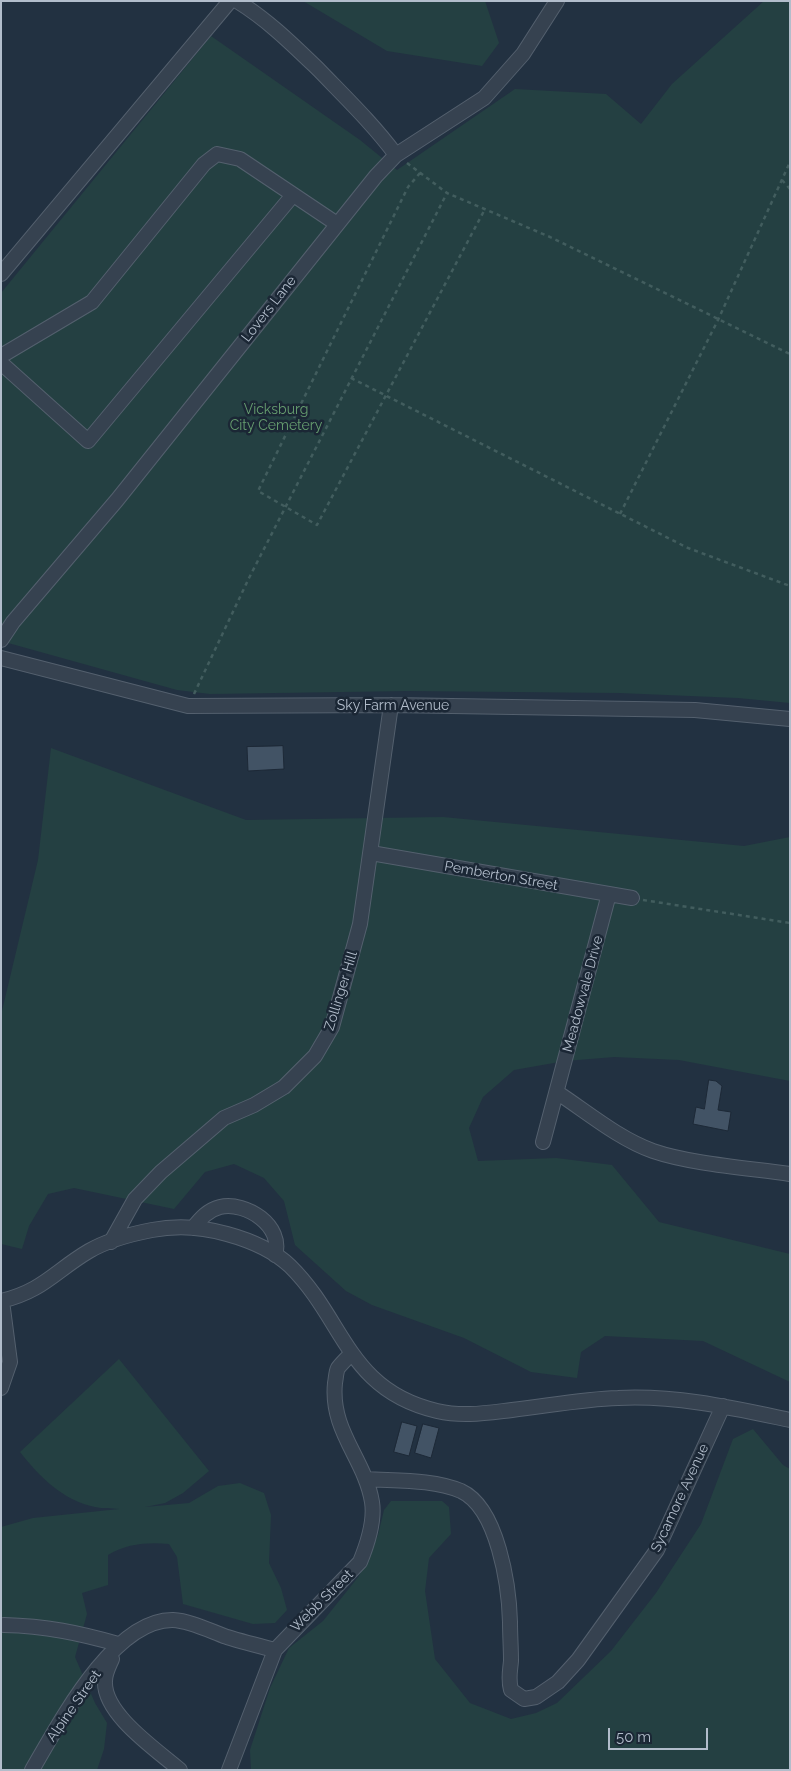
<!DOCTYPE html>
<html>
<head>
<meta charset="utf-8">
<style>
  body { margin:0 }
  #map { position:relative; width:791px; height:1771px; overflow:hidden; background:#223141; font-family:Raleway,sans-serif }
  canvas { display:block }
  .frame { position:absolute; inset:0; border:2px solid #b2bdcb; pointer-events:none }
  .scale { position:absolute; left:608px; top:1728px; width:100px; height:22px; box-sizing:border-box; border:2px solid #b2bdcb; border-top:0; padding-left:6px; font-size:15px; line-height:18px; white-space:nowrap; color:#b2bdcb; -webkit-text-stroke:4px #1b2735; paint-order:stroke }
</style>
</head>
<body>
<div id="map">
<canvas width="791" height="1771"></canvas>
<div class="frame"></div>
<div class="scale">50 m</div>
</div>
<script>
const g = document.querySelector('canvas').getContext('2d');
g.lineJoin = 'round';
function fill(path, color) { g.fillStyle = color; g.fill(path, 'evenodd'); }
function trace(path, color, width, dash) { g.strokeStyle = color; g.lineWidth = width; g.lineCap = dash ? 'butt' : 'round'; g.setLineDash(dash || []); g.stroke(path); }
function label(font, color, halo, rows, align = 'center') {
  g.font = font + ' Raleway,sans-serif'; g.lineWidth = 5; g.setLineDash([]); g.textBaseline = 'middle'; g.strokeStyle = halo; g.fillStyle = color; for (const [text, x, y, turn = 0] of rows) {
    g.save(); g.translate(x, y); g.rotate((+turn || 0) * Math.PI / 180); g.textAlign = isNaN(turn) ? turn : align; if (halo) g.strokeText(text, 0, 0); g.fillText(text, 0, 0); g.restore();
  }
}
const green = new Path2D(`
  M303,1H485L499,43L482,66L387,51Z
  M764,1H790V703L738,698L619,693L408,691L210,694L177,690L1,641V293L211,36L360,140L397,170L515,89L606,94L641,124L672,84Z
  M51,748L246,820L443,817L744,846L790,837V1081L679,1060L614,1057L565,1061L514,1070L483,1097L469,1128L478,1161L556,1158L612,1165L659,1222L790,1254V1382L703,1341L605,1336L581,1352L577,1378L531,1372L464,1338L372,1305L346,1291L295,1245L284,1201L264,1178L234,1164L205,1172L174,1209L74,1188L48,1194L29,1226L22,1249L1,1244V1015L38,860Z
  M119,1359L209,1471L183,1493L165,1503L145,1507L189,1503L218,1486L240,1483L264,1493L271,1515L269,1563L281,1588L287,1610L275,1623L253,1624L183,1604L177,1557L169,1544C147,1542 126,1544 108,1555V1585L82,1593L87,1614L75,1657L95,1703L107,1723L104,1749L97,1770H1V1527L33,1518L119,1509C111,1508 103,1509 95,1507C62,1500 40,1477 20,1452Z
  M753,1429L783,1465L790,1469V1770H251L250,1750L270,1688L289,1648L323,1621L359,1576L378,1535L384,1510L391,1501H442L449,1507L451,1534L429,1558L425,1591L435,1659L470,1703L511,1719L536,1713L557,1703L611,1651L656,1593L701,1524L733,1439Z`);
const building = new Path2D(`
  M283,746L284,769L248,771L247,747Z
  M709,1080L716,1081L722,1086L718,1110L731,1112L728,1131L693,1124L696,1107L704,1109Z
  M402,1422L417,1426L409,1456L394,1452Z
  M423,1424L439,1428L431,1458L415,1453Z`);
const path = new Path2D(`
  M407,163L447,193L550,237L790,354
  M420,173L408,187L258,491L317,525L485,209
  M782,180L790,189
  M351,378L688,548L790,586
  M620,514L718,320L790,162
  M194,694L249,578L447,193
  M643,900L790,923`);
const minor = new Path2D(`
  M237,1C268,20 293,45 319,70C346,98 373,124 396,155
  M1,274L230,1
  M1,356L92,302L204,164L217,154L240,159L337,224
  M1,363L88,441L293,195
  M1,640L13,622L117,500L376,176L396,155L484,98L523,54L557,1
  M1,658L188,706L391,705L695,710L790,719
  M371,853L632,898
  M558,1093C587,1112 619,1139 653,1151C691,1164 748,1168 790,1174
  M543,1142L609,894
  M193,1228C201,1218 208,1210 220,1207C246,1201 284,1226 275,1255
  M111,1242L135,1199L161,1172L224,1118L254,1105L284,1087L315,1056L332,1027L360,924L391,705
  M1,1301C43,1291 55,1271 89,1251C108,1240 131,1234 152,1230C177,1225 203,1227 227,1234C249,1240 273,1250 290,1266C345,1320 347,1390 437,1411C463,1417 486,1413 512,1410C547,1406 583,1399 618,1398C677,1395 733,1408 790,1420
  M1,1388L10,1362L2,1301
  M366,1479C396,1481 433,1479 461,1491C498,1508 509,1586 510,1622C510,1635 511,1648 511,1661C510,1672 508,1679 511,1690L524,1699L536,1697L558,1682L578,1660L657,1550L723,1406
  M4,1625C46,1626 79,1633 118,1644
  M112,1659C109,1666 105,1673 105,1681C103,1714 157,1750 180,1770
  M32,1770C59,1724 113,1619 173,1620C191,1621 210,1631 227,1637C243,1642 259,1646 275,1650
  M229,1770L275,1650L360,1562C367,1545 375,1521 372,1502C365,1459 330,1431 335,1383C336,1378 336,1372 338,1368C342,1363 347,1358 351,1354`);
const streetNames = [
  ["Lovers Lane",269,309,-52],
  ["Sky Farm Avenue",393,706],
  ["Pemberton Street",501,876,10],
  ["Zollinger Hill",341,991,-73],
  ["Meadowvale Drive",583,994,-75],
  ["Sycamore Avenue",680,1498,-65],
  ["Webb Street",322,1601,-45],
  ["Alpine Street",74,1706,-55]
];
const parkNames = [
  ["Vicksburg",276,410],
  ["City Cemetery",276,426]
];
fill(green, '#244042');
fill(building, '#425365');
trace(building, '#1d2937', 1);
trace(minor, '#54606e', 16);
trace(path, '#425d5e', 2.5, [4, 4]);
trace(minor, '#364250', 14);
label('14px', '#b2bdcb', '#1b2735', streetNames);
label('14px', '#679f70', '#1b2735', parkNames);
</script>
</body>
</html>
